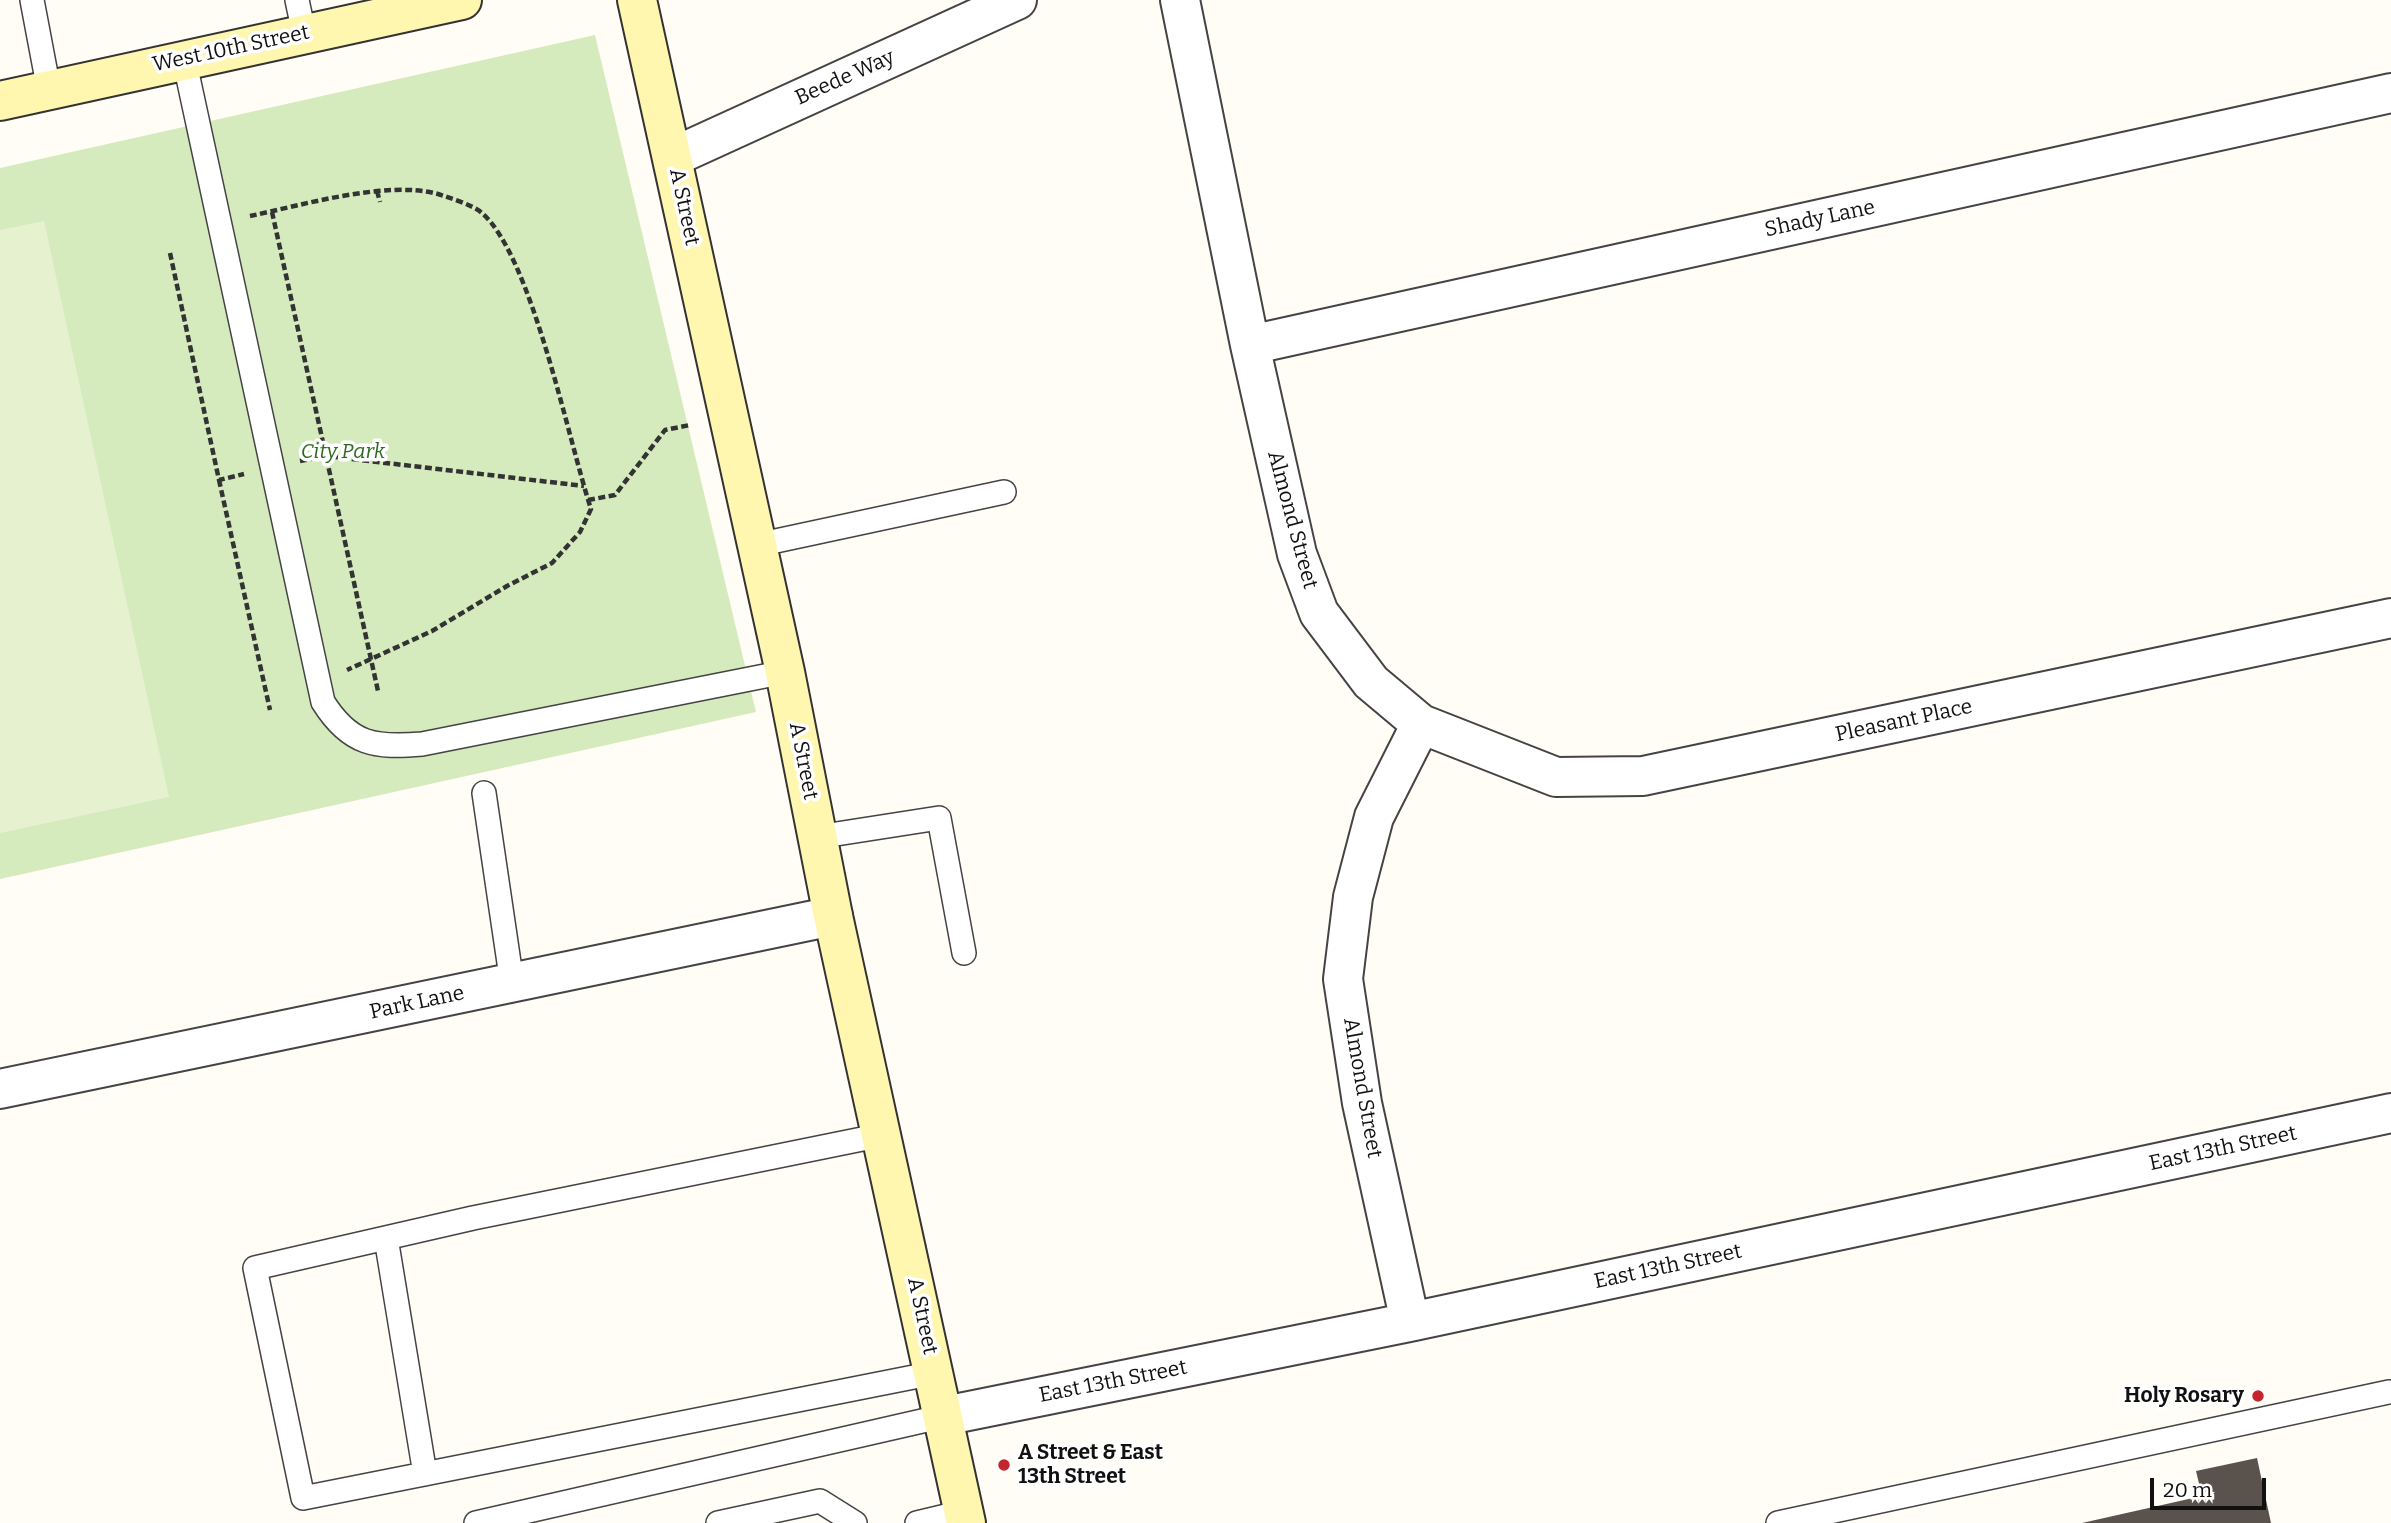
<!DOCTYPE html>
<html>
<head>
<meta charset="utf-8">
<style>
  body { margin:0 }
  #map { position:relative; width:2391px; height:1523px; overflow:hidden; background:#fffdf5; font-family:Bitter,serif }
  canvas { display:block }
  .scale { position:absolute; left:2150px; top:1478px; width:116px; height:32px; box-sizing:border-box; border:4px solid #111; border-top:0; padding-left:9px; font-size:21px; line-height:24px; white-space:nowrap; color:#111; -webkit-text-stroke:5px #fff; paint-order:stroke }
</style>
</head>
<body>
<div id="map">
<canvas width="2391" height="1523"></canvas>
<div class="scale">20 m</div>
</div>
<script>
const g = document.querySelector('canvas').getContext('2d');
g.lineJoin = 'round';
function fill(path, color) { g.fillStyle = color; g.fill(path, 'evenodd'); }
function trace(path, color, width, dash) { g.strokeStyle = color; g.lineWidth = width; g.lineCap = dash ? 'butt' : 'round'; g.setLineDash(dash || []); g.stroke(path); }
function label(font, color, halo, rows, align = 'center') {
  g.font = font + ' Bitter,serif'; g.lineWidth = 7; g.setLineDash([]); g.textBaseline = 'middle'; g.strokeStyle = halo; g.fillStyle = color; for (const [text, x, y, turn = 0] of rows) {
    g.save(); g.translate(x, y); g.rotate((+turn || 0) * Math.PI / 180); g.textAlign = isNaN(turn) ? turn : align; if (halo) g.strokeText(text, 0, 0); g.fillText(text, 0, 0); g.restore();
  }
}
const green = new Path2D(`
  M595,35L756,712L0,879V168Z`);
const pitch = new Path2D(`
  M44,221L169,797L0,833V230Z`);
const building = new Path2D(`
  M2257,1458L2271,1523H2082L2202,1496L2196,1471Z`);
const path = new Path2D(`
  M377,191L380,202
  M272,212L378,691
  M250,216C303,205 386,180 438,194C450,198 473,205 482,213C532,257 568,439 591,509L580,532L552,563L507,586L432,631L347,670
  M170,253L219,480L244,474
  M300,461L326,456L584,486
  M219,480L270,710
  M588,500L615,495L665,430L690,425`);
const lane = new Path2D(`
  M32,0L49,90
  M297,0L304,33
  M184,59L323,702C350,745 375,748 422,744L785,672
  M757,545L1004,492
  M484,793L512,983
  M817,837L939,818L964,953
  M882,1135L473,1218L255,1268L303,1498L934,1373
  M386,1238L425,1474
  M476,1523L944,1416
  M718,1523L820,1501L855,1523
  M917,1523L963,1512
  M1778,1523L2389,1392`);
const street = new Path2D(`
  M1180,0L1250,345L1297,554L1319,613L1371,682L1421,724L1374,817L1353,897L1343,979L1362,1103L1410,1322
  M673,157L1017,0
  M1250,345L2391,93
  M1421,724L1556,777L1643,776L2391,618
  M0,1089L833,916
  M944,1416L1410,1322L2391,1113`);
const secondary = new Path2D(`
  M637,0L785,672L833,916L966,1523
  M0,101L462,0`);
const markers = [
  [2258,1396,7,"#c4262e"],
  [1004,1465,7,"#c4262e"]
];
const streetNames = [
  ["West 10th Street",231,49,-12],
  ["Beede Way",845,78,-24],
  ["A Street",684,207,78],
  ["Shady Lane",1820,219,-12],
  ["Almond Street",1292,520,75],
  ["Pleasant Place",1904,721,-12],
  ["A Street",803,761,79],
  ["Park Lane",417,1003,-12],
  ["Almond Street",1362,1088,80],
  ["East 13th Street",2223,1149,-12],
  ["East 13th Street",1668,1267,-12],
  ["A Street",922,1316,78],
  ["East 13th Street",1113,1382,-11]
];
const parkNames = [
  ["City Park",343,452]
];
const poiNames = [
  ["Holy Rosary",2244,1396],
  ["A Street & East",1018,1453,"left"],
  ["13th Street",1018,1477,"left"]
];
fill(green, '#d5ebbd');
fill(pitch, '#e6f2cf');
fill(building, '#5a524d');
trace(lane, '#444', 26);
trace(street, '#444', 42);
trace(secondary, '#333', 42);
trace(path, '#333', 4.5, [7, 3.5]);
trace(lane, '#fff', 23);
trace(street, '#fff', 38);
trace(secondary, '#fff6b0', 38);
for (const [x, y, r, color] of markers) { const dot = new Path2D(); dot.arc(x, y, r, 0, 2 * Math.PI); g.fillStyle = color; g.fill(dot); trace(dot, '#fff', 2.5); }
label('21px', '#111', '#fff', streetNames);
label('italic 21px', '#2f6b1f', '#fff', parkNames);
label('bold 21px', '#111', '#fff', poiNames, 'right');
</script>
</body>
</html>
